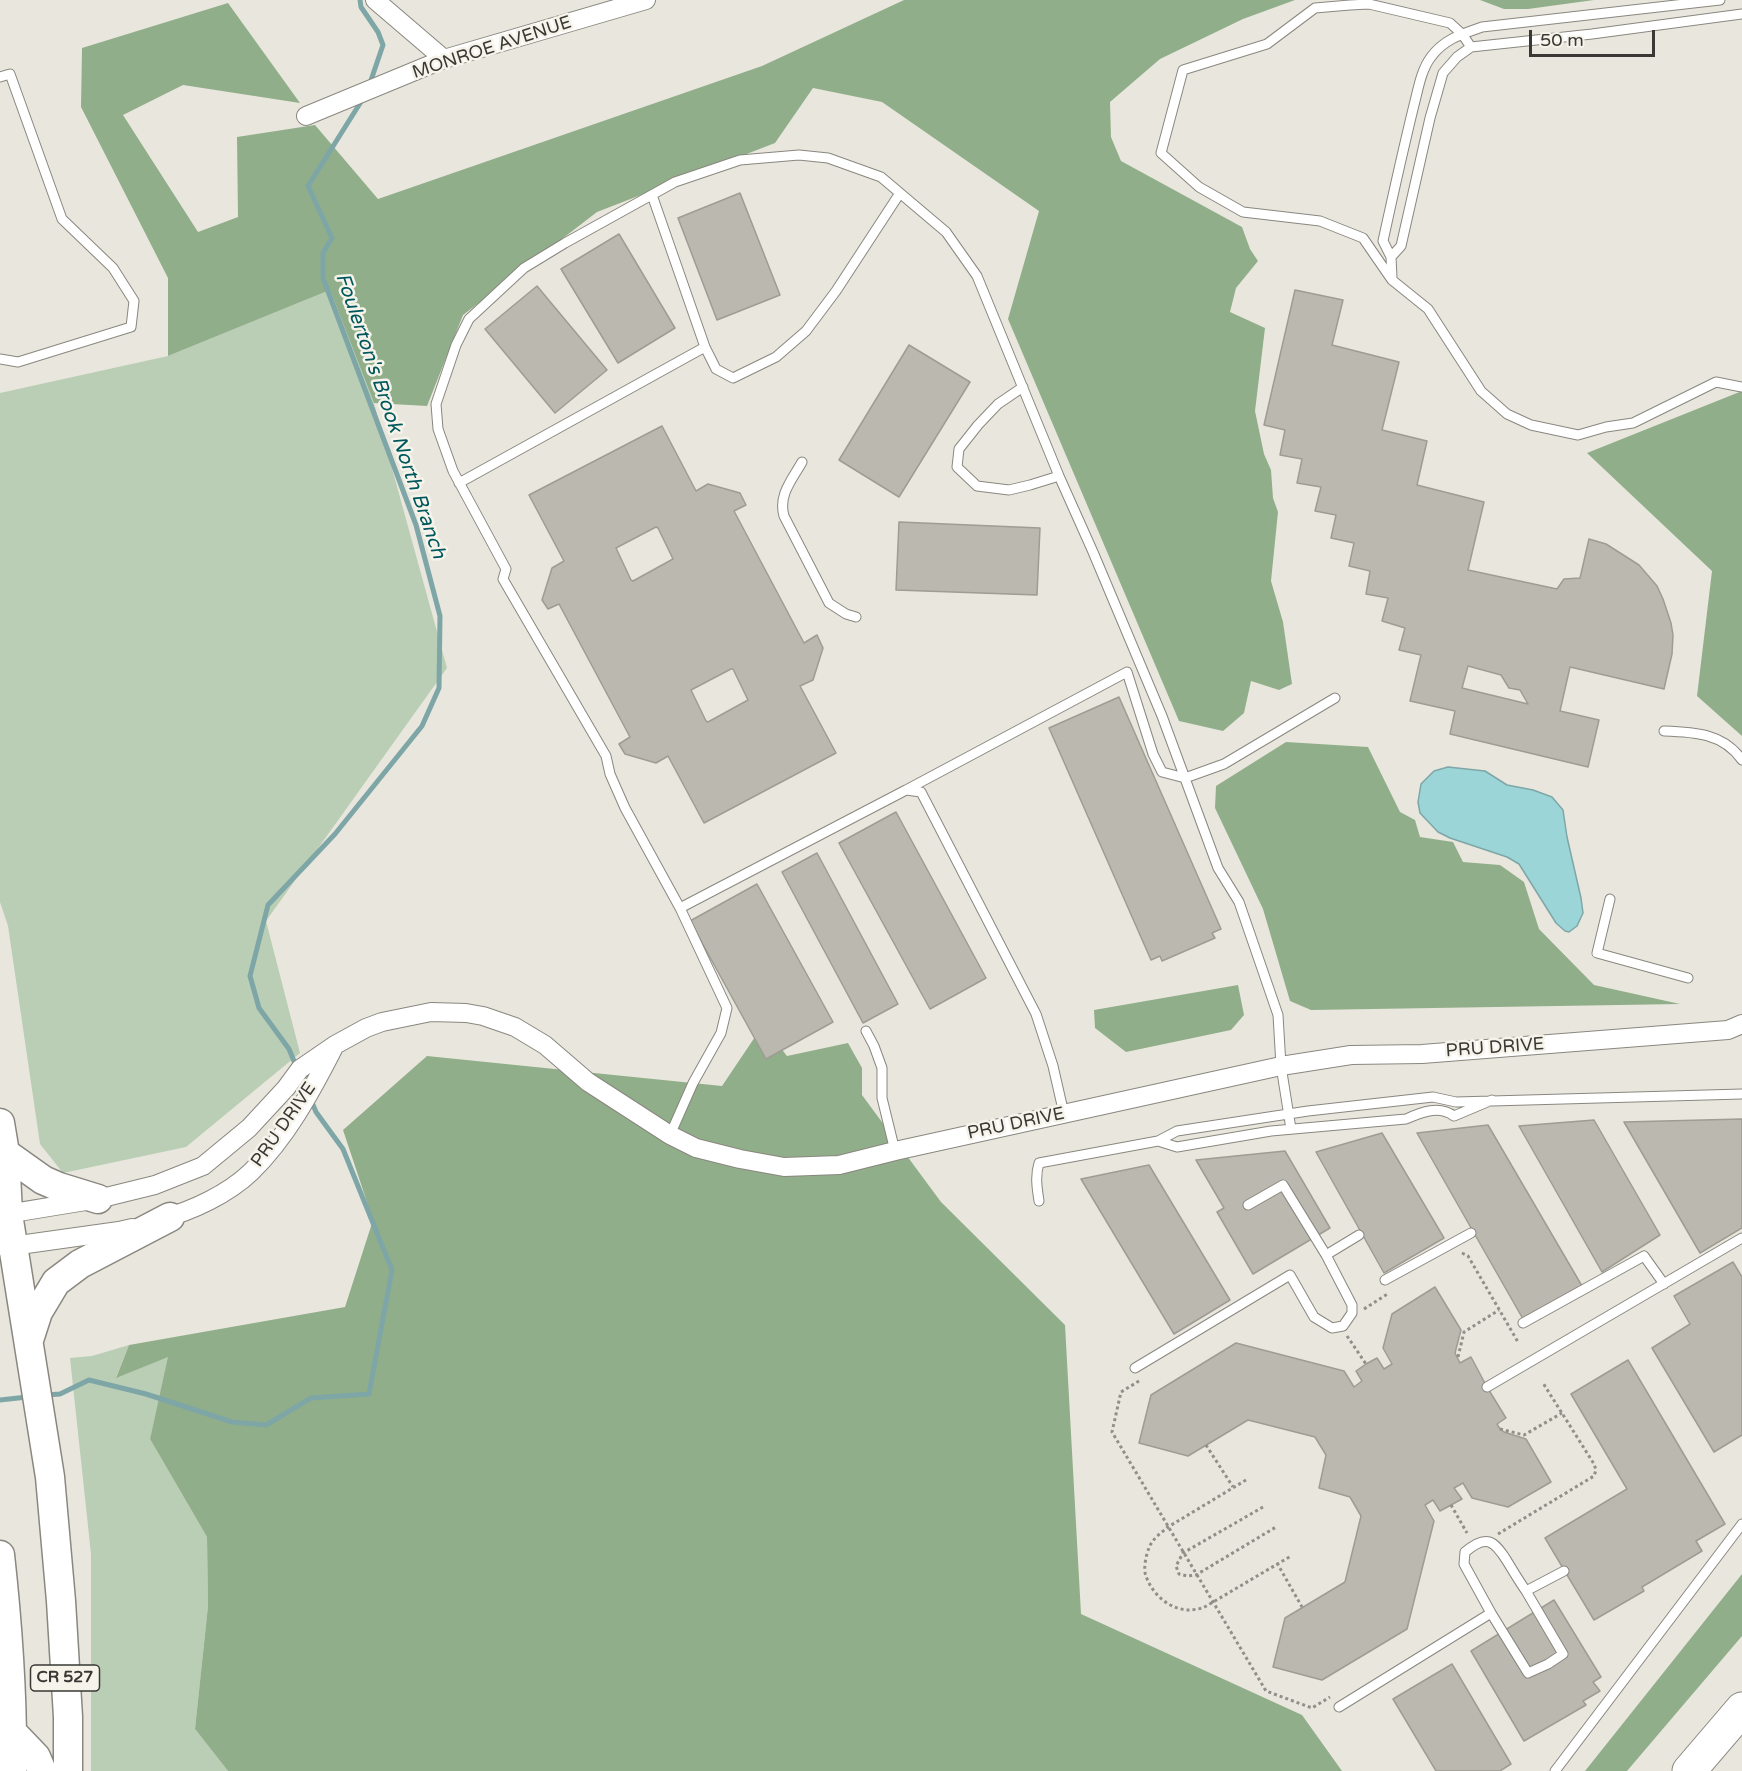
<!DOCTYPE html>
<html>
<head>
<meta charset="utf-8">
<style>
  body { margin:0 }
  #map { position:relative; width:1742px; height:1771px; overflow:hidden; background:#e9e7dd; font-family:"Varela Round",sans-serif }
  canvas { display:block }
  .scale { position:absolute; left:1529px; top:30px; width:126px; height:27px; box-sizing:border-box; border:3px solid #393834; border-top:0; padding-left:8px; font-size:18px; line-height:21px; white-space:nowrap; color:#393834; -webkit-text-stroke:4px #f6f4ea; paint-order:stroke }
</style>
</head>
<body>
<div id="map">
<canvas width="1742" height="1771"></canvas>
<div class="scale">50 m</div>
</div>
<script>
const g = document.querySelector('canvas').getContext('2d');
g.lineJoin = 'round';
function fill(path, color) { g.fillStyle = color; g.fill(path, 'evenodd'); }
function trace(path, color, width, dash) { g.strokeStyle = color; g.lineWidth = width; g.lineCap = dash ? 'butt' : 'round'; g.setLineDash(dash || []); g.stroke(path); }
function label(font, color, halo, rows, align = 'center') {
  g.font = font + ' "Varela Round",sans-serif'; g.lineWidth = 5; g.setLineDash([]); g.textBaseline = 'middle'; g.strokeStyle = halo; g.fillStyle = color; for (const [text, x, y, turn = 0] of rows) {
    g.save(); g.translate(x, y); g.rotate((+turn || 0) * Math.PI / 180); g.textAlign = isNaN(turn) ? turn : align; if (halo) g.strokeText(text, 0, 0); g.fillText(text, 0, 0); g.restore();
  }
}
const green = new Path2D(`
  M330,290L374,403L447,668L266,921L300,1053L186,1147L63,1173L40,1144L8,926L0,902V393L168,356Z
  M129,1345L116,1377L169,1356L150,1439L207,1537L208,1606L195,1729L228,1771H91V1554L70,1358L92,1356Z`);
const forest = new Path2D(`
  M904,0H1295L1243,19L1160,59L1110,102L1111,137L1121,161L1242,227L1250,249L1258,261L1236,288L1230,312L1265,328L1255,411L1264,454L1271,470L1273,498L1278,512L1271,581L1283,622L1292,684L1279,690L1251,681L1244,713L1223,731L1179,721L1008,319L1039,211L882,102L813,88L775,143L597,212L463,315L427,406L374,403L330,290L168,356V278L81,107L82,48L228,3L300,103L183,85L123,115L198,232L238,217L237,137L315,125L378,199L762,66Z
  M1480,0H1594L1528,9H1504Z
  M1742,391V736L1697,696L1712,571L1587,453Z
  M1286,742L1368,747L1400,812L1415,820L1420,837L1453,842L1463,862L1500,865L1524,882L1539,929L1594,985L1680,1004L1311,1010L1290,1001L1263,909L1215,808L1216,786Z
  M1238,985L1244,1015L1231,1030L1126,1052L1095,1028L1094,1010Z
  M763,1025L787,1056L848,1043L862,1068V1095L941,1202L1065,1325L1081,1614L1302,1715L1342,1771H228L195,1729L208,1606L207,1537L150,1439L168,1357L116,1378L129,1345L345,1307L373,1220L343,1130L427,1056L722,1086Z
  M1742,1574V1636L1627,1771H1585Z`);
const water = new Path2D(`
  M1448,767L1485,771L1507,785L1533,790L1552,797L1563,810L1567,837L1581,898L1583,913L1577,926L1569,932L1565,931L1556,923L1519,864L1507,857L1450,838L1438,832L1420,813L1418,802L1421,784L1434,771Z`);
const stream = new Path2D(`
  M360,0L361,7L378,32L383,45L369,86
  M296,1066L289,1049L259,1008L250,976L268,905L335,834L422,726L439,688L440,616L416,525L323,278V253L332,238L308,186L364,97
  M46,1395L60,1394L89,1380L146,1394L232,1422L266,1425L311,1398L369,1394L392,1270L343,1149L316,1112L311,1100
  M0,1400L27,1397`);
const building = new Path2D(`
  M740,193L780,295L717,320L678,218Z
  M619,234L675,328L618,363L561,269Z
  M537,286L607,370L555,413L485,329Z
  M1295,290L1343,300L1332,345L1399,362L1382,430L1427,441L1417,485L1484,502L1468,570L1557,589L1564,579L1580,578L1589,539L1606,544L1639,565L1657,586L1663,599L1671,623L1673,635L1672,654L1664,689L1570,667L1560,711L1599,720L1588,767L1450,734L1455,711L1410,701L1421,655L1399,650L1405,628L1382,621L1388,598L1366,594L1370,571L1349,566L1354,543L1331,538L1336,515L1315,511L1321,487L1297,483L1302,459L1280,455L1285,430L1264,425ZM1468,666L1501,675L1509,688L1520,690L1528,704L1462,688Z
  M909,345L970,382L899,497L839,460Z
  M662,426L696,491L708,484L740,493L746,505L734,511L804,643L817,635L823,648L813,680L800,686L836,753L704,823L668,756L656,763L625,754L619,744L630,737L559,604L548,609L542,600L552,568L564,561L529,495ZM656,527L658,528L673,559L633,581L631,580L616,548ZM731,669H733L748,700L708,722L706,721L691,690Z
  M899,522L1040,528L1037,595L896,590Z
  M1119,697L1221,929L1212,933L1215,938L1162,961L1160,956L1151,960L1049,728Z
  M896,812L986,978L930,1009L839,843Z
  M817,853L898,1004L863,1023L782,872Z
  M757,884L833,1022L766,1059L690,921Z
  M1742,1119V1228L1700,1253L1624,1122Z
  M1594,1120L1660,1235L1602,1272L1519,1126Z
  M1488,1125L1582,1286L1523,1319L1417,1133Z
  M1382,1133L1444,1238L1384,1273L1316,1152Z
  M1285,1151L1330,1228L1253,1274L1217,1212L1224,1208L1196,1160Z
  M1149,1165L1230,1300L1174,1334L1081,1179Z
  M1733,1262L1742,1277V1435L1714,1452L1652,1348L1690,1324L1674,1296Z
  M1435,1287L1461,1330L1455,1353L1460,1363L1471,1357L1487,1387L1506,1418L1497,1424L1500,1429L1504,1432L1526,1439L1551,1482L1508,1507L1472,1498L1463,1483L1454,1488L1462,1499L1440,1511L1433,1500L1425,1505L1434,1521L1407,1629L1322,1680L1273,1667L1285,1618L1345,1582L1361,1516L1350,1497L1319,1488L1326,1455L1315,1437L1248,1420L1188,1456L1139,1443L1151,1395L1236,1343L1344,1371L1354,1387L1362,1381L1356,1371L1366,1364L1377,1358L1384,1369L1392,1364L1383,1348L1392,1314Z
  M1628,1360L1725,1524L1696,1541L1702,1551L1642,1587L1644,1591L1594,1620L1545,1538L1627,1489L1571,1394Z
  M1554,1600L1601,1677L1593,1682L1600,1691L1583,1701L1586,1705L1524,1741L1471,1651Z
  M1452,1664L1511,1764L1500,1771H1436L1393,1699Z`);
const path = new Path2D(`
  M1462,1253L1468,1256L1518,1342
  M1364,1309L1389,1293
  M1347,1336L1366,1364
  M1458,1357L1464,1332L1499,1310
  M1139,1381L1121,1392L1112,1432L1266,1691L1312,1708L1330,1697
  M1500,1429L1524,1435L1562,1413
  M1206,1445L1233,1487
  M1246,1480L1168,1527C1161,1533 1152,1539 1149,1548C1146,1555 1143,1569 1146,1576C1152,1594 1169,1609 1188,1610C1193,1610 1198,1609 1203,1608L1291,1556
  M1451,1505L1467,1533
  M1263,1507L1183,1553L1176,1566L1179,1574L1187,1576L1196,1575L1276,1527
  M1498,1534L1594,1476L1596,1470L1594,1464L1543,1383
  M1277,1563L1302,1607`);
const service = new Path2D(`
  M1471,47L1462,34L1450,23L1369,4L1350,5L1315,8L1267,44L1183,70L1161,153L1199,187L1243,212L1320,221L1363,238L1392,280L1428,309L1481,391L1507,414L1531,425L1578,435L1606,427L1633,423L1716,382L1742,387
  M0,77L10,74L62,219L113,268L134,301L131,327L18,362L0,359
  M652,195L705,347
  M1391,257L1401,246L1430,118L1443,73L1457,57L1471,47L1592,34L1742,14
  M1392,278L1391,257L1383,241C1393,195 1403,150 1414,105C1418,90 1421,70 1431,57C1444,39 1462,34 1482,27L1720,0
  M1023,387L998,404L978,425L959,449L957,467L977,486L1009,490L1030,485L1059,476
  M802,462C792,480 778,495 784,516L829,603L846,614L856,617
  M459,483L705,347L716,369L733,378L776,357L806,331L836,291L900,193
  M1664,731C1694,732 1723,733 1742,760
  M906,790L1127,672L1153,754L1162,772L1185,778L1224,764L1335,698
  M1610,899L1597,953L1688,978
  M680,908L906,790L921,792L1036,1014L1053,1066L1064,1114
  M866,1031L874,1046L882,1068V1098L895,1151
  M1492,1100L1454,1116C1439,1105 1422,1112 1406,1119L1271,1131L1177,1147L1158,1141L1177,1131L1308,1111L1433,1097L1456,1102L1742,1094
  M670,1135L693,1083L721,1033L727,1008L680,908L625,808L610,774L606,756L503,579L506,569L453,471L438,429L436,404L456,345L469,319L524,268L565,243L675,182L740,160L799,155L828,158L881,177L946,232L977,276L1059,476L1093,552L1162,716L1218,868L1239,902L1278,1015L1281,1066L1291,1129
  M1039,1201C1037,1188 1035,1176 1039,1163L1158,1141
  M1248,1205L1283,1185L1326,1255L1359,1235
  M1385,1280L1471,1233
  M1523,1323L1644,1256L1664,1284
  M1135,1368L1290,1275L1314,1317L1332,1328L1343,1326L1352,1313V1305L1326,1255
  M1487,1387L1742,1238
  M1491,1613L1528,1673L1548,1664L1563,1654L1526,1591
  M1339,1707L1491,1613L1464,1564L1465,1552C1486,1534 1494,1540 1507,1561C1513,1571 1519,1581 1526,1591L1564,1571
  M1555,1771L1742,1524`);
const minor = new Path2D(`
  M375,0L444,59
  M306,116L444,59L646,0
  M0,1215L98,1199L155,1185L203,1166L249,1128L286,1088L300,1069L335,1045L366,1028L382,1022L431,1012L466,1013L483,1016L515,1027L545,1045L588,1082L670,1135L696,1148L740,1159L784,1167L839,1165L895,1151L1281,1066L1351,1055L1422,1054L1728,1030L1742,1024
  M161,1219C192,1211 228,1194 251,1172C286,1138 311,1092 333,1049
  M5,1247L119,1231L132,1228`);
const primary = new Path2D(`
  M0,1123L5,1153L8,1214L50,1477L61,1601L68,1717V1771
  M5,1153L43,1180L59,1187L98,1199
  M29,1340L38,1312L56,1282L80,1264L170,1217
  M0,1555C8,1627 13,1699 12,1771
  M13,1733L36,1757L42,1771`);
const motorway = new Path2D(`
  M1689,1771L1742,1709`);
const shields = [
  [65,1678,69]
];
const shieldNames = [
  ["CR 527",65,1678]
];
const streetNames = [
  ["MONROE AVENUE",492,48,-18],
  ["PRU DRIVE",1495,1048,-4],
  ["PRU DRIVE",1016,1124,-12],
  ["PRU DRIVE",284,1125,-55]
];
const waterNames = [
  ["Foulerton's Brook North Branch",390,416,71]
];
fill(green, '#b9ceb5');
fill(forest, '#91ae8a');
fill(water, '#9bd5d8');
trace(water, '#7ea6a7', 1.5);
trace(stream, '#7ea6a7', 5);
fill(building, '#bbb9af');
trace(building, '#9e9c93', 1.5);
trace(service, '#89877f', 11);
trace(minor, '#89877f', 20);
trace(primary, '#89877f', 31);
trace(motorway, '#89877f', 35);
trace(path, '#908f88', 3, [3, 3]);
trace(service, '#fff', 9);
trace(minor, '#fff', 18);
trace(primary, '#fff', 28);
trace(motorway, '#fff', 33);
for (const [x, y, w] of shields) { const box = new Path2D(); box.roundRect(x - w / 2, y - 13, w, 26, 4.5); g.fillStyle = '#f6f4ea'; g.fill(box); trace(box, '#393834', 1.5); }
label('bold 16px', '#393834', null, shieldNames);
label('18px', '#393834', '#f6f4ea', streetNames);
label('italic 20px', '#00585d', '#f6f4ea', waterNames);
</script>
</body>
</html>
